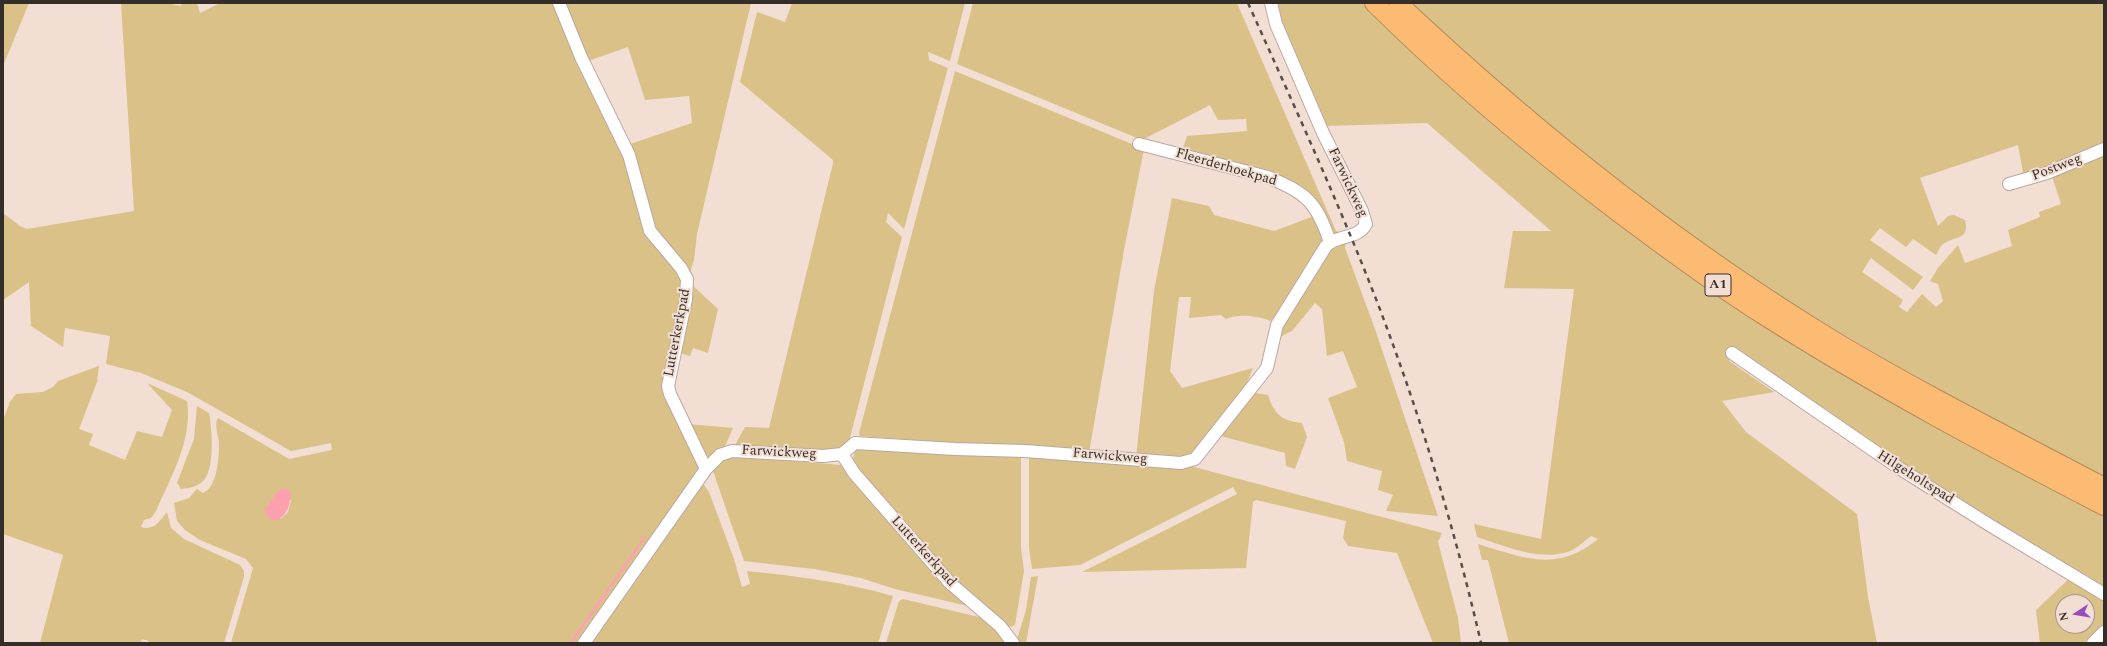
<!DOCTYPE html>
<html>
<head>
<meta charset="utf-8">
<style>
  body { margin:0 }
  #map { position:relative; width:2107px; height:646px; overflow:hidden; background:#f2ded3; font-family:Spectral,serif }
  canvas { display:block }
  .frame { position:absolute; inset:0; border:4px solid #352d29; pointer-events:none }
  .north { position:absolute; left:2055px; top:594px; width:40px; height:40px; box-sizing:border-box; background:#f2ded3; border:1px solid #a6978f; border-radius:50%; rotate:258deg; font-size:11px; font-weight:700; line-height:16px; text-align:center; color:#352d29 }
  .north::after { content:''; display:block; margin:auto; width:14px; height:18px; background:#964cbe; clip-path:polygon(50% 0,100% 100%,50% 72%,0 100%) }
</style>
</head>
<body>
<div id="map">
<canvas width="2107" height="646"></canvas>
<div class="frame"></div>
<div class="north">N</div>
</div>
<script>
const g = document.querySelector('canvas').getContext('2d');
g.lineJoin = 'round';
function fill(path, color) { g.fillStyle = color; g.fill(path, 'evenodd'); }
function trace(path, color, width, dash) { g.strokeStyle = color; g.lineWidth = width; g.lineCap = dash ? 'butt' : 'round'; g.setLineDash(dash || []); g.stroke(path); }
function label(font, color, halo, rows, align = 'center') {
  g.font = font + ' Spectral,serif'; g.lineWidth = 4; g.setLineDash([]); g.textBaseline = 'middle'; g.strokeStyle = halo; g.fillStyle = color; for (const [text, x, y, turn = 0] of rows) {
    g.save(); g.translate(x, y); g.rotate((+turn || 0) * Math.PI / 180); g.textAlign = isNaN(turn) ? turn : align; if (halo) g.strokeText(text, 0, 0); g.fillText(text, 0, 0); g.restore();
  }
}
const green = new Path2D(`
  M3,3H29L3,66Z
  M121,3H166L181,6L182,3H197L200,13L220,3H553L575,59L627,162L639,208L683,279L677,320L663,379L665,391L702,468L577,643H231L253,568L246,559L200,540L185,530L177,521L174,503L189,498L197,489L203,493C218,487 219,456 219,442C218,434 214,424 218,418L289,459L332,450L331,443L291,451L187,392L141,373L106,364L110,336L65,328L63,347L31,326L29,282L3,300V213L20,226L27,229L134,211ZM291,500L288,512L281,519L268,505L272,501Z
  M561,3H751L697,234L694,260L690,272L656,233L627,145L692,123L689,96L645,100L628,47L585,62Z
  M792,3H965L950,61L928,52L929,60L948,68L904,229L888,213L886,222L902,237L845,457L735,445L745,427L769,428L833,163V160L740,82L757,12L785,22Z
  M973,3H1237L1336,231L1343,233L1333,237L1307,195L1182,151L1187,136L1247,131L1246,119L1218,120L1210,105L1142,140L957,64Z
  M1274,3H1366L1464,95L2104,513V590L1853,431L1734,352L1729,361L1774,392L1722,401L1746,432L1857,514L1868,597L1877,643H1509L1488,560H1482L1478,544C1524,558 1557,573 1598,539L1591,536C1584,541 1578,548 1570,551C1541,562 1505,546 1477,537L1474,524L1541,539L1574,289L1504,288L1513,231H1551L1427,123L1325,126L1284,33Z
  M1411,3H2104V147L2024,178L2018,145L1920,178L1938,226L1948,216L1954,215L1965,220C1971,242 1951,235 1941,246C1939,248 1938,252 1936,255L1913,239L1906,247L1880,228L1870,240L1923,277L1913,290L1871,258L1862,272L1903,300L1899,307L1907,312L1922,294L1936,307L1943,301L1938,284L1930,281L1938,268L1958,245L1965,263L2012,246L2008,230L2040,217L2039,212L2061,204L2051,173L2104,152V478C1967,405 1829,333 1702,243C1599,169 1503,89 1411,3Z
  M955,71L1144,149L1124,250L1089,453L860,436L859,433Z
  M1172,198L1209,206L1214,215L1274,231L1317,215L1325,233L1322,249L1271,321C1259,316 1238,313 1226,319L1221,315L1189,318L1191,297H1179L1170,371L1182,388L1253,368L1247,383L1189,461L1136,457L1154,291Z
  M1346,241L1345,248L1375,329L1438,516L1386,511L1393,495L1378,490L1382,471L1347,461L1344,442L1328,398L1357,387L1343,351L1327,356L1322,309L1315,303L1292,331L1270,342L1328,247Z
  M692,285L718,309L708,353L693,348L690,356L676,352Z
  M99,366L97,382L79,429L93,434L89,445L125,460L137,431L162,437L172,410L147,383L187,401C193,439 171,477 156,511L151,518L144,520L141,527C154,531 160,521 167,512L171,528L184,539L240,565L244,571V577L224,643H148L149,641L142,639L141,643H40L63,555L3,534V420L10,402L16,394L43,392L53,387L58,381Z
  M1250,392L1268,395C1274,414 1282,421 1302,423L1307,437L1295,469L1286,466L1285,453L1217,435Z
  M197,406L209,413C212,428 215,467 204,480C198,487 189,488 181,489L177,483L194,439Z
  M687,424L733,428L725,446L714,458H710L705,454Z
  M856,446L1021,455V548L1024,571L1015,625L1008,628L961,589L852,464Z
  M734,456L841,465L939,578L968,606L895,589L861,578L814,569L744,561L712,468L728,457Z
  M1029,456L1194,467L1442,533L1438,542L1458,618L1461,643H1433L1397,553L1348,546L1343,538L1346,521L1256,500L1253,502L1246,568L1082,572L1237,494L1233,487L1080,565L1032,569L1029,548Z
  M698,485H704L709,492L734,559L742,587L750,584L747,571C797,576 844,582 893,596L878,643H586Z
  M1038,576L1026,643H1016L1026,610L1031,577Z
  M2070,578L2104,599V624L2084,643H2040L2036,610ZM2063,602H2087V626H2063Z
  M903,599L983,618L1009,643H886L899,601Z`);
const water = new Path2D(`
  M283,488L290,491C293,520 267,530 265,509L279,490Z`);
const stream = new Path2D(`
  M571,643L645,537`);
const minor = new Path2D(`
  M559,3L581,57L629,155L650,231L681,268L687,279L686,299L668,386L670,394L706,469
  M1139,144L1268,177C1307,194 1316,201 1330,242
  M2009,184L2047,173L2104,149
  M1732,353L1899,468L1991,526L2104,594
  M842,454L854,473L950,583L1000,626L1013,643
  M584,643L706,469L720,455L732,451L823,456L842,454L855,443L955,449L1025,451L1181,463L1195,459L1267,368L1277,325L1326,246C1336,235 1359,239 1366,224L1362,211L1323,133L1276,24L1271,3
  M2093,643L2104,632`);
const highway = new Path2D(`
  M1374,3C1451,79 1533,148 1619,213C1667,249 1717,286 1768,318C1877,387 1990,447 2104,506
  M1398,3C1533,130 1679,247 1838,343C1925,395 2015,440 2104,487`);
const rail = new Path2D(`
  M1248,3C1292,101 1337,199 1376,299C1419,411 1454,526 1481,643`);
const shields = [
  [1718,285,26]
];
const shieldNames = [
  ["A1",1718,285]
];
const streetNames = [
  ["Fleerderhoekpad",1226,168,16],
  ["Postweg",2057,168,-21],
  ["Farwickweg",1347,183,65],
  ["Lutterkerkpad",678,333,-79],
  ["Farwickweg",779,453,3],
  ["Farwickweg",1110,457,5],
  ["Hilgeholtspad",1915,478,32],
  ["Lutterkerkpad",923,552,48]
];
fill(green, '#d9c188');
fill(water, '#fda1af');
trace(stream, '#fda1af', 2.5);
trace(minor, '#bba79d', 14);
trace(highway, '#b68959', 20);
trace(minor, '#fff', 12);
trace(highway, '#fcbb73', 18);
trace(rail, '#584e48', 2.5, [5, 5]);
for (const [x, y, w] of shields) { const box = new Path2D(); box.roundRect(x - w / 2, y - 11, w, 22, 3); g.fillStyle = '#f2ded3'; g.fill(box); trace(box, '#352d29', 1); }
label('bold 13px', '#352d29', null, shieldNames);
label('14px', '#352d29', '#f2ded3', streetNames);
</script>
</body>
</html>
